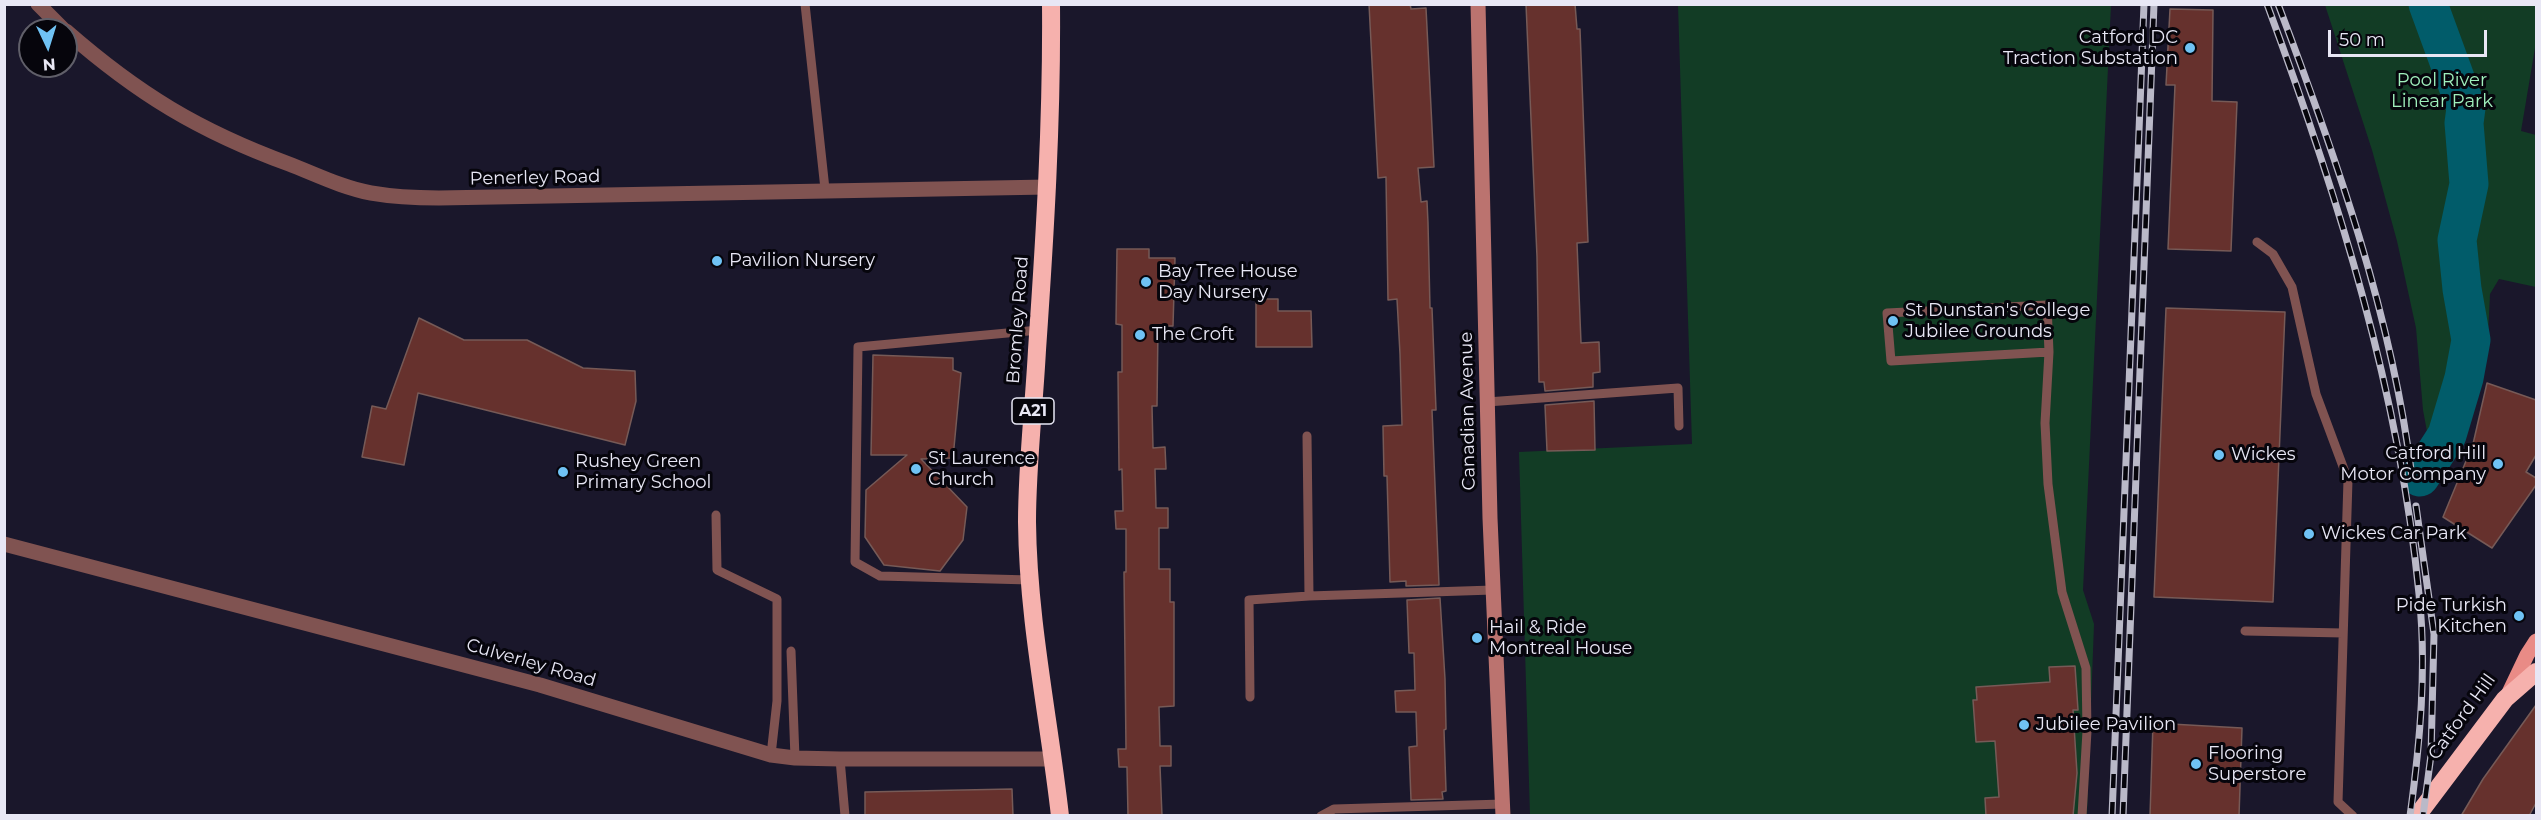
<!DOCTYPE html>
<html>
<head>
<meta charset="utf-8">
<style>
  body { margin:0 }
  #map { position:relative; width:2541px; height:820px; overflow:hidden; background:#1a172b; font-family:Montserrat,sans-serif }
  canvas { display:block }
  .frame { position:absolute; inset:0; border:6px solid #e8e7f5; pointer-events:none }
  .north { position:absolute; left:18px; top:18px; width:60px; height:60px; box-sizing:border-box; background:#06050c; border:2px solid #605f69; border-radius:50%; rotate:176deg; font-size:16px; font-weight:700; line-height:24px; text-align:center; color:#e8e7f5 }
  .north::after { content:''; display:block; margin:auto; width:21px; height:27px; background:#6fc2f4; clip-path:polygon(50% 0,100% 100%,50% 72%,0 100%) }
  .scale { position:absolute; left:2328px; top:30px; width:159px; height:27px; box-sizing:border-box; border:3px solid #e8e7f5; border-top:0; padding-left:8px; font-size:18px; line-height:21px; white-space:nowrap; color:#e8e7f5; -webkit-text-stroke:4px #06050c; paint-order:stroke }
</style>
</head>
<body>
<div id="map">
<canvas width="2541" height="820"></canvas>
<div class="frame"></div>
<div class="north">N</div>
<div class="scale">50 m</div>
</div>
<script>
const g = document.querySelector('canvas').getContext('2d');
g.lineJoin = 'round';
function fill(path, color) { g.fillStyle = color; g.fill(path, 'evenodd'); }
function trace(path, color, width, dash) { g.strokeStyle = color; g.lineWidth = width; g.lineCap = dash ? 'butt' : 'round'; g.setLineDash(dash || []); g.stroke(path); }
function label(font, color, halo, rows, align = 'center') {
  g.font = font + ' Montserrat,sans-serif'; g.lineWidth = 6; g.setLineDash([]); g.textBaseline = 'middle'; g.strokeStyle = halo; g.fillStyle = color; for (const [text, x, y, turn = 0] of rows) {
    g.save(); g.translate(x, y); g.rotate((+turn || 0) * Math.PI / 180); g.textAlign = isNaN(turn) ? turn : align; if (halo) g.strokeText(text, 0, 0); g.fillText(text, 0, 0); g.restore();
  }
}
const green = new Path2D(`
  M1678,5H2111L2083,590L2094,624L2087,815H1530L1519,452L1692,444Z
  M2325,5H2536V42L2521,131L2536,135V287L2499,279L2490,294L2488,335L2477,389L2437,485L2423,410L2416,328L2397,241L2372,150Z`);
const river = new Path2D(`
  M2420,477L2447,435L2464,378L2471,340L2462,289L2457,240L2469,184L2464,123L2466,108L2428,4`);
const building = new Path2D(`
  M1369,4H1410L1411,9L1426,8L1434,167L1418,168L1421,202L1427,201L1428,223L1430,308H1432L1436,410H1432L1439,585L1406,586V581L1390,582L1387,476H1384L1383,426L1402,425L1400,354L1397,299L1388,300L1386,177L1378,178Z
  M1526,4H1575L1577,29H1580L1588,242L1577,243L1581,343L1599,342L1600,372L1593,373V387L1545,391L1544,382H1539L1537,257Z
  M2170,9L2213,10L2212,101L2237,102L2231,251L2168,249L2175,85H2166Z
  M1117,249H1149V258H1175L1173,326H1158L1157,406H1152L1153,448L1165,447L1166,469H1155L1156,508H1168V528H1159V569H1170V602H1174V706L1159,707L1160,746H1171V766H1160L1162,816H1128L1127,767H1119L1118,749H1126L1124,572H1126V529H1116L1115,511H1123L1122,469L1119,470L1118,372H1122V325L1116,324Z
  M1256,299H1278V311H1311L1312,347H1256Z
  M2166,308L2285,312L2273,602L2154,597Z
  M419,318L464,340H527L583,368L635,371L636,401L625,445L418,393L404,465L362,457L372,406L386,409Z
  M873,355L953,358V370L961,373L953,458L921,459L967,507L963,540L940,571L884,565L865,537L866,490L907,455H871Z
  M2487,383L2536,400V455L2526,472L2536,478V485L2492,548L2443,517L2473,444Z
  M1594,401L1595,450L1547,451L1545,405Z
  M1440,598L1445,679L1446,729L1444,730L1446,791L1442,792L1443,799L1411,800L1409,747L1417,746L1416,712H1396L1395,691L1415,690L1414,653H1409L1407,600Z
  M2075,666L2078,710H2073L2077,773L2073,816H1986L1985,798L1999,797L1995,741L1976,742L1973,700H1977L1976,687L2050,682L2049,667Z
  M2536,705V803L2529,816H2461L2483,779Z
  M2153,723L2242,728L2239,816H2150Z
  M1012,789L1013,816H865V792Z`);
const lane = new Path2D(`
  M805,4L825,189
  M2257,242L2273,254L2292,287L2316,394L2348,480L2338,802L2353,816
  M2049,352L1891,361L1887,313L2047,305L2049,352L2045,423L2048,484L2062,592L2086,668L2087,731L2082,816
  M1487,402L1678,388L1679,426
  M1307,436L1309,596L1493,590
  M716,515L717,570L777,599V701L771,755
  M1030,580L880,576L855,562L858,347L1039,330
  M2245,631L2343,633
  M791,651L795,758
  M1250,697L1249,600L1309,596
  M840,759L845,816
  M1321,816L1334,809L1503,804`);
const street = new Path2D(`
  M38,4L64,30
  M66,31C138,94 199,131 289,164C315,174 343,188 371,193C394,197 416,198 439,198C642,196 845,189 1048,187
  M4,544L540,685L771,755L795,758L840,759H1053`);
const secondary = new Path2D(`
  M1478,4L1490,518L1503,816`);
const primary = new Path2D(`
  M2507,697L2527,655L2536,641`);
const highway = new Path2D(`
  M1051,4C1052,120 1045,234 1037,350C1034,407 1027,465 1027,522C1028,621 1049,718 1060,816
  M2417,816L2505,699L2536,672`);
const rail = new Path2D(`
  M2267,4C2338,196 2399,390 2419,594C2427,667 2420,743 2410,816
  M2278,4C2336,157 2392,315 2412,477
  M2416,506L2434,634L2431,755L2423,816
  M2112,816L2144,4
  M2123,816L2154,4`);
const markers = [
  [2190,48,6,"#6fc2f4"],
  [717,261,6,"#6fc2f4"],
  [1146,282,6,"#6fc2f4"],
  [1893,321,6,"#6fc2f4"],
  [1140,335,6,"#6fc2f4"],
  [2219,455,6,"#6fc2f4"],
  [2498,464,6,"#6fc2f4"],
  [916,469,6,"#6fc2f4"],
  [563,472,6,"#6fc2f4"],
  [2309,534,6,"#6fc2f4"],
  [2519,616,6,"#6fc2f4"],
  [1477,638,6,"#6fc2f4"],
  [2024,725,6,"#6fc2f4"],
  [2196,764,6,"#6fc2f4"]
];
const shields = [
  [1033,411,42]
];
const shieldNames = [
  ["A21",1033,411]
];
const poiNames = [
  ["Catford DC",2178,38,"right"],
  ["Traction Substation",2178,59,"right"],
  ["Pavilion Nursery",729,261],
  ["Bay Tree House",1158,272],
  ["Day Nursery",1158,293],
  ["St Dunstan's College",1905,311],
  ["Jubilee Grounds",1905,332],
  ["The Croft",1152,335],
  ["Catford Hill",2486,454,"right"],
  ["Motor Company",2486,475,"right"],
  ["Wickes",2231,455],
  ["St Laurence",928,459],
  ["Church",928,480],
  ["Rushey Green",575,462],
  ["Primary School",575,483],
  ["Wickes Car Park",2321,534],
  ["Pide Turkish",2507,606,"right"],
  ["Kitchen",2507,627,"right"],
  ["Hail & Ride",1489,628],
  ["Montreal House",1489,649],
  ["Jubilee Pavilion",2036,725],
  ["Flooring",2208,754],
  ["Superstore",2208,775]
];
const parkNames = [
  ["Pool River",2442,81],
  ["Linear Park",2442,102]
];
const streetNames = [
  ["Penerley Road",535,178,-1],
  ["Bromley Road",1018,320,-86],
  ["Canadian Avenue",1468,411,-91],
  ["Culverley Road",531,663,16],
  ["Catford Hill",2462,717,-54]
];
fill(green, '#123c25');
trace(river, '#015c6a', 39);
fill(building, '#66312d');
trace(building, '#765a57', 1.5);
trace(lane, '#805351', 9);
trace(street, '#805351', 15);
trace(secondary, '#bb736f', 15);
trace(primary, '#e98b86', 15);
trace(highway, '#f6b1ad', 18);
trace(rail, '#bab9c8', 7);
trace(rail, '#06050c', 4.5, [14]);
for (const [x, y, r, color] of markers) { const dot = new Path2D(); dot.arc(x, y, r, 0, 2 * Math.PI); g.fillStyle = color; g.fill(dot); trace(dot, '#06050c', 2); }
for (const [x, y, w] of shields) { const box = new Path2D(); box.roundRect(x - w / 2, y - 13, w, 26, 4.5); g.fillStyle = '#06050c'; g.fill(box); trace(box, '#e8e7f5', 1.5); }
label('bold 16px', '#e8e7f5', null, shieldNames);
label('18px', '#e8e7f5', '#06050c', poiNames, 'left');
label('18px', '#a0f0bd', '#06050c', parkNames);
label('18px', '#e8e7f5', '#06050c', streetNames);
</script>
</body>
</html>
